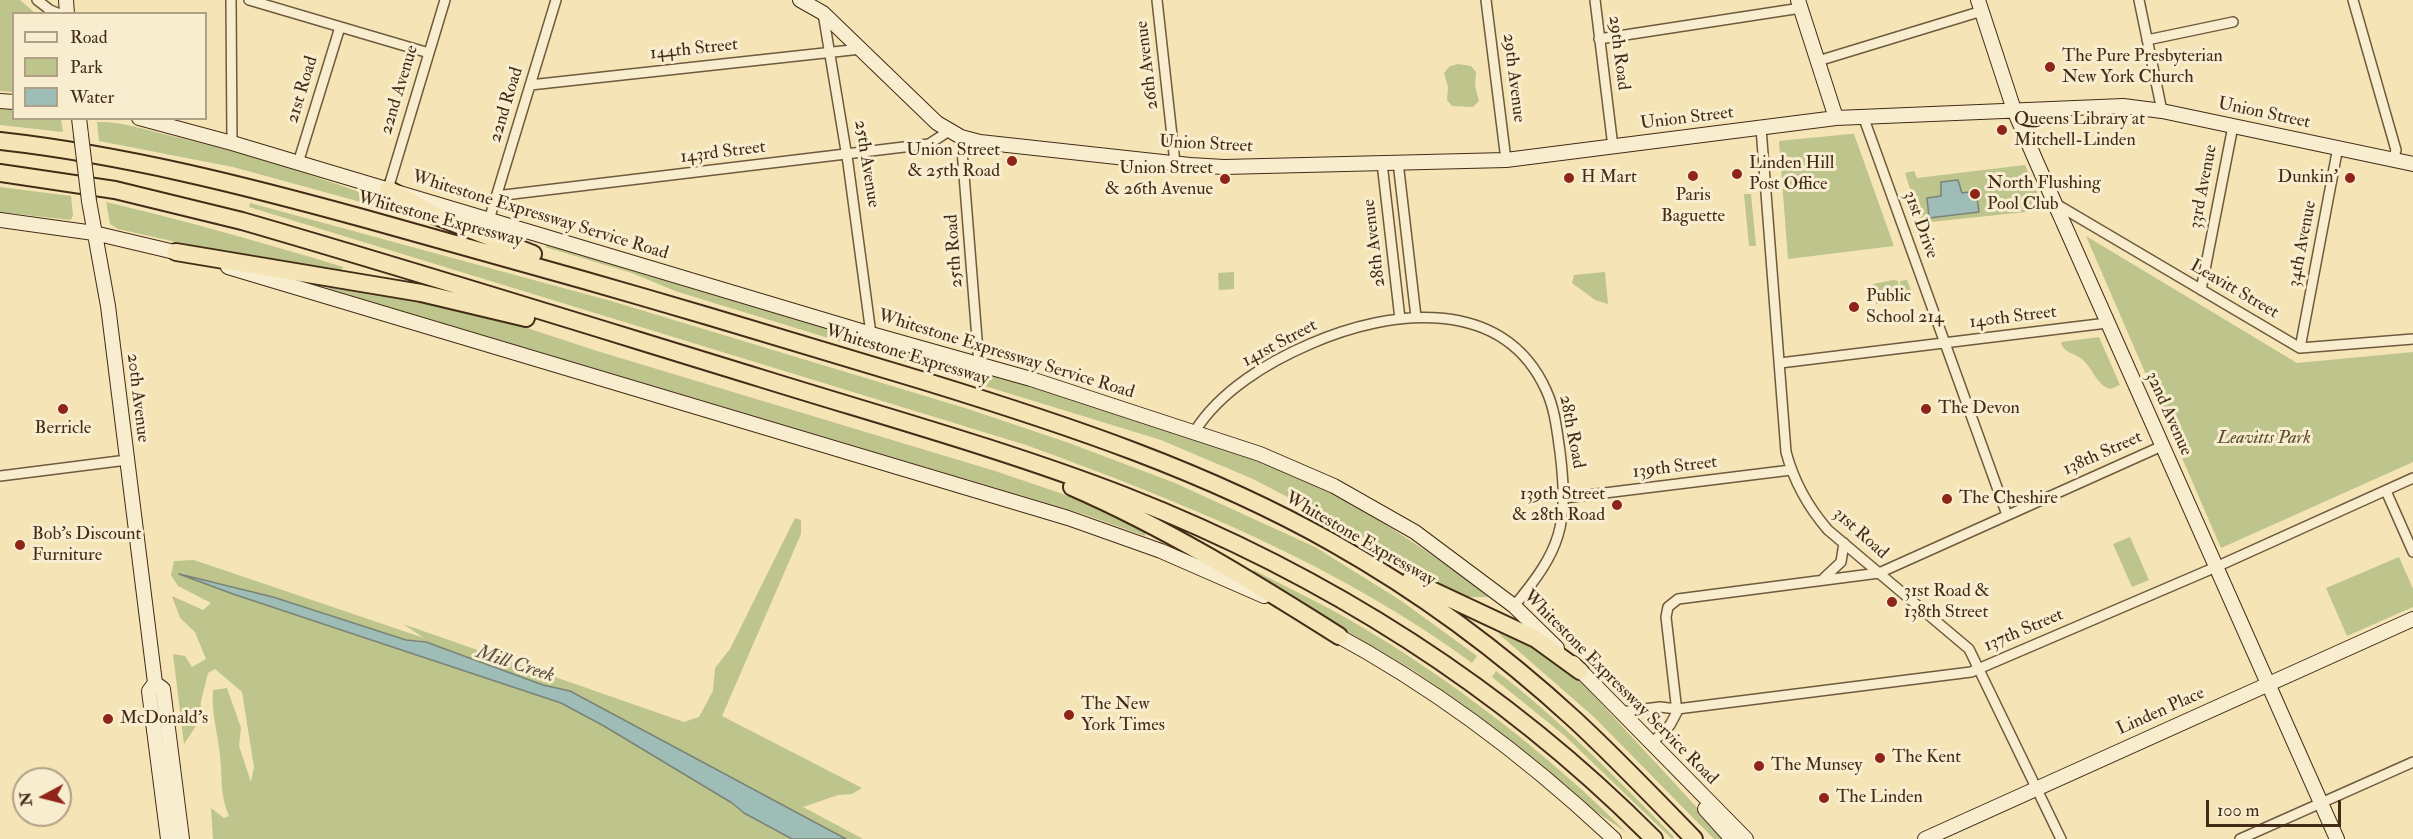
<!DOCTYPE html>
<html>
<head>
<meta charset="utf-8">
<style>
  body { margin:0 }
  #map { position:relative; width:2413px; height:839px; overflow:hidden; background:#f5e4b5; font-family:"IM FELL Double Pica",serif }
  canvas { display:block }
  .legend { position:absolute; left:12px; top:12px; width:195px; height:108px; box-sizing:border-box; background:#f8edcf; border:2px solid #b0a085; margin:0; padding:8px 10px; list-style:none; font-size:18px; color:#432c17 }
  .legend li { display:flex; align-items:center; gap:12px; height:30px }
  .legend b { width:30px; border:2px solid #b0a085 }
  .north { position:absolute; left:12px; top:767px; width:60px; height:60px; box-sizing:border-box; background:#f8edcf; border:2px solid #b0a085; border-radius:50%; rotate:263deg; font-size:16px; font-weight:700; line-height:24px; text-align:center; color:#432c17 }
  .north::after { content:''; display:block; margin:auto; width:21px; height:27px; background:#8f2418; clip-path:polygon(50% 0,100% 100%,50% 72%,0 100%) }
  .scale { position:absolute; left:2206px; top:800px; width:135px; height:27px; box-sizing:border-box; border:3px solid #432c17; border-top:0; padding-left:8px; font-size:18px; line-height:21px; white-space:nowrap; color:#432c17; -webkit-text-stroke:4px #f8edcf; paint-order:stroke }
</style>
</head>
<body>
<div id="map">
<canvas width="2413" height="839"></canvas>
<ul class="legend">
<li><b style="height:8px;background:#f8edcf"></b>Road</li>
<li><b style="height:16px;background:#bdc48c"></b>Park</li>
<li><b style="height:16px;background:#9ebdb6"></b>Water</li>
</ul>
<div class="north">N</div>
<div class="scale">100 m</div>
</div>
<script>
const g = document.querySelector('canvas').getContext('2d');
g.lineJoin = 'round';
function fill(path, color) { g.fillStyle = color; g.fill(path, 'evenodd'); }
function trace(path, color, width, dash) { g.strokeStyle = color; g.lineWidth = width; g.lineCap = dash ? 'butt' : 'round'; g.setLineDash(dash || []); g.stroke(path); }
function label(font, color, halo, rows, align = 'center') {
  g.font = font + ' "IM FELL Double Pica",serif'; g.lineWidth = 6; g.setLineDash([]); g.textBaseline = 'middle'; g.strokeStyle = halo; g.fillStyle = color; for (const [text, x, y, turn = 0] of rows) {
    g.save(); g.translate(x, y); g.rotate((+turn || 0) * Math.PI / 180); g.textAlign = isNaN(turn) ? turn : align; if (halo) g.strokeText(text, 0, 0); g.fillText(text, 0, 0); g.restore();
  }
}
const green = new Path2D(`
  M0,0H20L35,13L14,14L13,92L0,91Z
  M1458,64L1471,66L1476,72L1475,86L1479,101L1473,107L1452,106L1447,100L1448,87L1444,73L1450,66Z
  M0,109H13L14,118L61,119L63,132L0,125Z
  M97,122C119,121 143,129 164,134C241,152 318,176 392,204L390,210L233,167L99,141Z
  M1850,134H1854L1894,246L1788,259L1779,141Z
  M2025,165L2045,210L1921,223L1905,173L1914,171L1917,178Z
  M0,187L71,196L73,215L71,220L0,212Z
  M1744,194H1751L1756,246H1749Z
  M106,202C186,221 265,243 343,267L341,273L221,252L118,229L110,224Z
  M250,203L611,301L968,409L1069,443L1175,483L1315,547L1400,600L1477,656L1472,663C1337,564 1183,502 1026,445L249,207Z
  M2086,236L2297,363L2413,352V462L2221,548Z
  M547,245C670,283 794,319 918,354C1006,379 1094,405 1181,434C1234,453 1287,470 1337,496C1391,526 1441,560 1490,597H1470L1453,591L1349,529L1253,479L1161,440L675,291L632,273L545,247Z
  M1234,272V289L1219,290L1218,273Z
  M1605,272L1608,304L1595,300L1572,283L1574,275Z
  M1894,280L1898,281L1901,301L1876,304L1873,284Z
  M1907,280L1913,296L1902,299L1900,281Z
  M331,284L416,299L518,325L597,351L995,471L1060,493L1133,523L1146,532L1145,536L1083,514L329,289Z
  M2099,337L2120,385L2110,389C2096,384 2093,369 2083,360C2074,352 2064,354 2061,342Z
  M795,518L801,520V534L722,716L862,788L852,794L838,795L803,807L863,839H846L570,691L543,685L417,640H406L273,597L187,576L233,594L561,703L604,726L732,803L744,813L792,839H213L211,808L224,818L229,816C219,791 223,781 220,756C218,734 211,712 213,690L227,688L241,728L239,746L251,782L254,767L242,692L215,669L208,673L201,701L200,720L184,744L173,654L185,656L192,667L206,659L195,632L180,618L172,596L203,610L211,603L178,586L171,575L174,561L194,560L424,638L403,624L684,722L699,717L713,691L715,668L730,649Z
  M2130,537L2149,580L2132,587L2113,544Z
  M2399,557L2413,589V607L2347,636L2326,588Z
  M1254,570C1288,588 1323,604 1355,623C1448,677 1551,756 1626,832L1589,807L1549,771L1462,704L1413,670L1255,578L1251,573Z
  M1502,629L1531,641L1571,671L1726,839H1714L1594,717L1499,634Z
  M1496,671C1561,720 1617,779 1674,837L1672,839L1565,736L1492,677Z`);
const water = new Path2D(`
  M1958,180L1962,193L1976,191L1979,212L1929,218L1927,198L1941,196V182Z
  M179,574L273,597L406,640L426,642L543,685L570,691L846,839H792L744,813L732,803L604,726L561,703L233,594Z`);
const street = new Path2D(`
  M37,0L50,10L60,14
  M231,0L232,143
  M249,0L429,53
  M1157,0L1175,163
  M1486,0L1506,160
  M1595,0L1613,147
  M2139,0L2162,111
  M2353,0L2396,150L2393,160
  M823,13L848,163L871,334
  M1599,39L1801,8
  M2147,40L2233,22
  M1818,61L1982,11
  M530,85L861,49
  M1863,116L2007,515
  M1761,128L1786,452C1794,482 1808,507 1828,530L1969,649L2061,839
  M961,137L979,364
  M1398,162L1416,317
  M298,163L340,27
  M1382,163L1400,319
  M388,189L445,0
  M496,196L929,144L949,131
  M2056,204L2300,348L2413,339
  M489,220L556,0
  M2201,290L2233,126
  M2300,348L2338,147
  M1780,363L2107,323
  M1195,431C1220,391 1268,362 1310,344C1389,309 1503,295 1546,390C1555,409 1557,431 1560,452C1569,525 1561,550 1514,606
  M0,476L127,460
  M2386,491L2413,552
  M1564,498L1791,470
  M1824,578L1841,562L1844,543
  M1620,712L1660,707L1677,709L1971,672L2216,567L2413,478
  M1651,744L1670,725L1677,712L1666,617L1668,607L1678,599L1879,573L2162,446
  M2240,839L2413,762`);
const secondary = new Path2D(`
  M66,0L67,14
  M800,0L823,13L937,123L961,137L980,142L1190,165L1224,167L1506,160L1836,118L2123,106L2162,111L2413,164
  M1798,0L1836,118
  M1978,0L2014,110L2036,161L2337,839
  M0,101L14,102
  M79,118L81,135
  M139,118L232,143L871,334L1031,379L1260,454L1334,486L1415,532L1514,606L1557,648
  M89,201L108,306L155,683L163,689L182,839
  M0,220L94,233L183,254
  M228,267L1068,518L1161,551L1264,596
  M1331,632C1434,687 1529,759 1614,839
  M1573,663L1746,839
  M155,683L149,691L168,839
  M1705,809L1732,839
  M1925,839L2413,619`);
const highway = new Path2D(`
  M0,141C125,155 246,186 366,219C460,245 553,271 646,298C739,325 832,353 924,381C1064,424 1206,471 1333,543C1420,592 1501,652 1575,720C1616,758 1655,799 1694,839
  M0,173L115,190L242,221C415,271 587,325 760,378C882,416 1006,450 1125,496C1324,574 1503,687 1654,839
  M388,189L436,216L533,254
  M176,252L421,293L526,318
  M1072,487C1166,528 1252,581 1339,636
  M1410,580L1536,639L1580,671`);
const secondaryBridge = new Path2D(`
  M81,135L89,201`);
const markers = [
  [2050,67,6,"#8f2418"],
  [2002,130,6,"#8f2418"],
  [1012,161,6,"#8f2418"],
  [1737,174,6,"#8f2418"],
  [1693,176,6,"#8f2418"],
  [1569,178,6,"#8f2418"],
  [2350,178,6,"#8f2418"],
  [1225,179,6,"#8f2418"],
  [1975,194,6,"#8f2418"],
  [1854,307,6,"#8f2418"],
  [63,409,6,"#8f2418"],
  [1926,409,6,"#8f2418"],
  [1947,499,6,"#8f2418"],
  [1617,505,6,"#8f2418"],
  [20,545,6,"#8f2418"],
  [1892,602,6,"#8f2418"],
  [1069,715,6,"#8f2418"],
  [108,719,6,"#8f2418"],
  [1880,758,6,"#8f2418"],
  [1759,766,6,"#8f2418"],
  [1824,798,6,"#8f2418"]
];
const streetNames = [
  ["144th Street",694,50,-6],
  ["29th Road",1618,53,83],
  ["26th Avenue",1148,65,-97],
  ["29th Avenue",1513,78,83],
  ["21st Road",303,90,-73],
  ["22nd Avenue",400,90,-73],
  ["22nd Road",507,105,-73],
  ["Union Street",2264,114,12],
  ["Union Street",1687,119,-7],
  ["Union Street",1206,145,3],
  ["143rd Street",723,153,-7],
  ["25th Avenue",866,164,81],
  ["33rd Avenue",2204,187,-79],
  ["Whitestone Expressway Service Road",540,216,17],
  ["Whitestone Expressway",440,220,15],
  ["31st Drive",1920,225,70],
  ["28th Avenue",1375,243,-97],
  ["34th Avenue",2303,244,-79],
  ["25th Road",955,251,-94],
  ["Leavitt Street",2234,290,30],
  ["140th Street",2013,318,-7],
  ["141st Street",1280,344,-28],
  ["Whitestone Expressway Service Road",1006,355,17],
  ["Whitestone Expressway",907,356,17],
  ["20th Avenue",137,398,83],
  ["32nd Avenue",2168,414,66],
  ["28th Road",1571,432,79],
  ["138th Street",2103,454,-24],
  ["139th Street",1675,468,-7],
  ["31st Road",1860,534,42],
  ["Whitestone Expressway",1360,540,30],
  ["137th Street",2024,631,-23],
  ["Whitestone Expressway Service Road",1620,688,45],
  ["Linden Place",2161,712,-24]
];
const poiNames = [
  ["The Pure Presbyterian",2062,57],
  ["New York Church",2062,78],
  ["Queens Library at",2014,120],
  ["Mitchell-Linden",2014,141],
  ["Union Street",1000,151,"right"],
  ["& 25th Road",1000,172,"right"],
  ["Linden Hill",1749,164],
  ["Post Office",1749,185],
  ["Union Street",1213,169,"right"],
  ["& 26th Avenue",1213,190,"right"],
  ["H Mart",1581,178],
  ["Dunkin'",2338,178,"right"],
  ["North Flushing",1987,184],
  ["Pool Club",1987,205],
  ["Paris",1693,196,"center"],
  ["Baguette",1693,217,"center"],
  ["Public",1866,297],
  ["School 214",1866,318],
  ["The Devon",1938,409],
  ["Berricle",63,429,"center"],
  ["139th Street",1605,495,"right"],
  ["& 28th Road",1605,516,"right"],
  ["The Cheshire",1959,499],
  ["Bob's Discount",32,535],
  ["Furniture",32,556],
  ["31st Road &",1904,592],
  ["138th Street",1904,613],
  ["The New",1081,705],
  ["York Times",1081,726],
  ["McDonald's",120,719],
  ["The Kent",1892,758],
  ["The Munsey",1771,766],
  ["The Linden",1836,798]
];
const parkNames = [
  ["Leavitts Park",2264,439]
];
const waterNames = [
  ["Mill Creek",515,665,18]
];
fill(green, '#bdc48c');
fill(water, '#9ebdb6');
trace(water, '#7a8376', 1.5);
trace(street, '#705a3e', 12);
trace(secondary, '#432c17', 16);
trace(highway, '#432c17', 20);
trace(street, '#f8edcf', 9);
trace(secondary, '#f8edcf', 14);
trace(highway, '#f5e4b5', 16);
trace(secondaryBridge, '#432c17', 16, []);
trace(secondaryBridge, '#f8edcf', 14);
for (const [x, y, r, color] of markers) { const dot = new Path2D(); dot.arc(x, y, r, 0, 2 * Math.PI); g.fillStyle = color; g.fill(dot); trace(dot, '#f8edcf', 2); }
label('18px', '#432c17', '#f8edcf', streetNames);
label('18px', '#432c17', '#f8edcf', poiNames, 'left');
label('italic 18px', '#5b4a2e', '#f8edcf', parkNames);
label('italic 20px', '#5a503f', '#f8edcf', waterNames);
</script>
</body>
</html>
